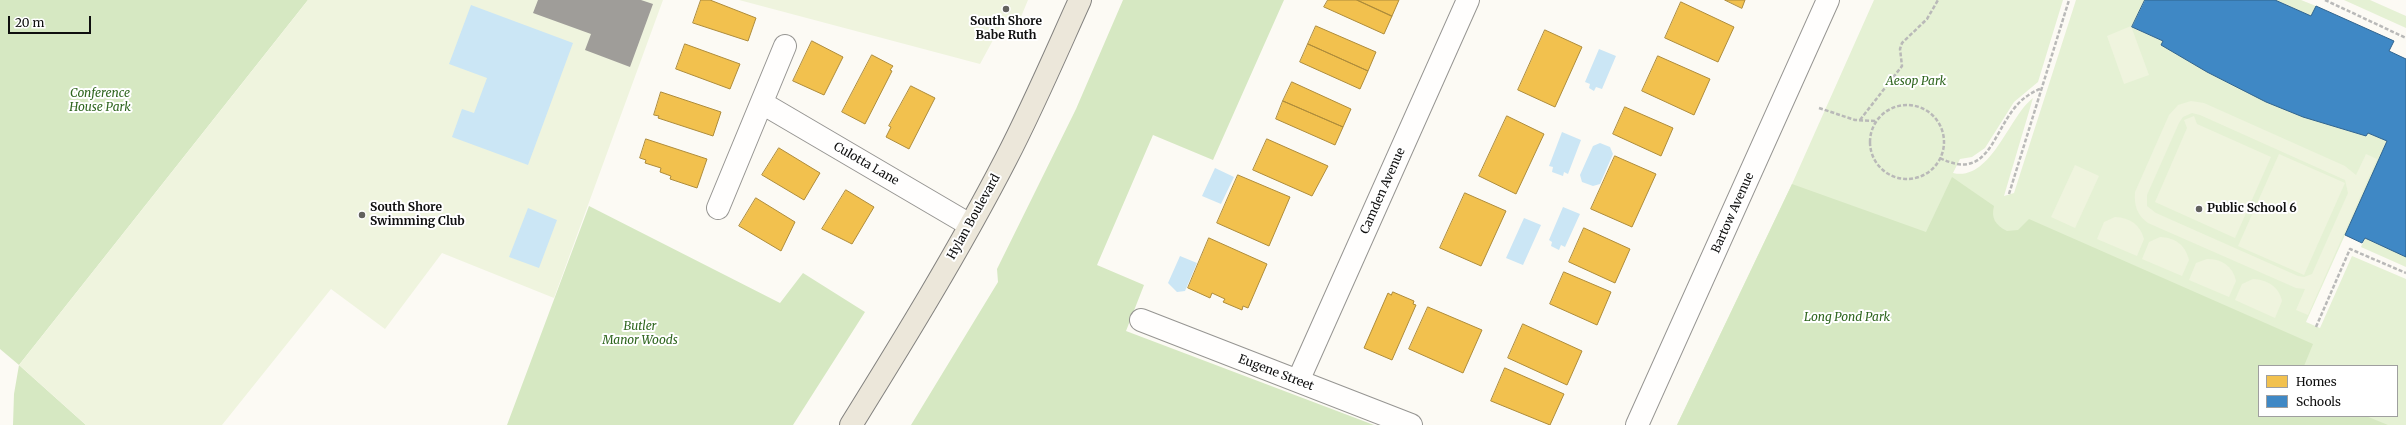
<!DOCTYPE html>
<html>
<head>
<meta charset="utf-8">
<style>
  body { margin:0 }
  #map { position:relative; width:2406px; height:425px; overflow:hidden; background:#fcfaf4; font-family:Merriweather,serif }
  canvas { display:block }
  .legend { position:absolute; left:2258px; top:365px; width:140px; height:52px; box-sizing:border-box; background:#fff; border:1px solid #9f9f9f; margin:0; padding:5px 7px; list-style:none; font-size:12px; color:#0f0f0f }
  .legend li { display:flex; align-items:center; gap:8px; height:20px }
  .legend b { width:20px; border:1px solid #9f9f9f }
  .scale { position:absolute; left:8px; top:16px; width:83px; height:18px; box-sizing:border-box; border:2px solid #0f0f0f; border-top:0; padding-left:5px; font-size:12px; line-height:14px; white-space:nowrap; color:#0f0f0f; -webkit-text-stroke:3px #fff; paint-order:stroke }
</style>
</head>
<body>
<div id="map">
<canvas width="2406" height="425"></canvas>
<ul class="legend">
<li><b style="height:11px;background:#f2c14e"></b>Homes</li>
<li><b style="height:11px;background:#3f88c5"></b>Schools</li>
</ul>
<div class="scale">20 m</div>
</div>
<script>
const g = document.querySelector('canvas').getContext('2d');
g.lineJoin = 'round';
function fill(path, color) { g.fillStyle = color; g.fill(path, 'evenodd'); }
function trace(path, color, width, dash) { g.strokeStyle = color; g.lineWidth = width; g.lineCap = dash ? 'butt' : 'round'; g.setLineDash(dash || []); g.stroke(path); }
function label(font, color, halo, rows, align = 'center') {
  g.font = font + ' Merriweather,serif'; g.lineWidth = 4; g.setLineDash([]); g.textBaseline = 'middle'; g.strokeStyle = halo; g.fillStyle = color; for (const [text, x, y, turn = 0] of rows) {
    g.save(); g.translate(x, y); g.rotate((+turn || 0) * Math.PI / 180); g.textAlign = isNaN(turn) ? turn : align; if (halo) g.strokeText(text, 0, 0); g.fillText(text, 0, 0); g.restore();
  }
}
const green = new Path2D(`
  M1874,0H2063L2038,82L2014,102L1985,148L1972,157L1960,159L1953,173C1991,182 2009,116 2033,98L2004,196L2014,193L2076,0H2145L2133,28L2163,41L2162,45C2226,85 2293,116 2366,136L2368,133L2387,141L2306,322L2320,328L2352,256L2406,279V425H1677L1792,184ZM2259,366H2397V416H2259Z
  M2275,0H2301L2316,6L2311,16Z
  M2344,0H2370L2406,16V28Z
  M2365,238L2406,257V267L2361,247Z`);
const forest = new Path2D(`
  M0,0H308L19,365L86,425H13L14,394L19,365L0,349Z
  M1123,0H1284L1213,160L1153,135L1097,265L1144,285L1126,331L1374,425H911L998,282L997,269L1076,109Z
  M1952,177L1994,206C1991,218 1995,225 2007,231L2018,230L2029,219L2313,344L2304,366H2259V416H2366L2388,425H1677L1792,184L1926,232Z
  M589,206L780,303L803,273L865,312L793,425H507Z`);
const pitch = new Path2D(`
  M308,0H663L554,298L442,253L385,329L331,289L222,425H86L19,365Z
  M739,0H1028L1018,24L1005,18L980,64Z
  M2131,26L2149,75L2124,84L2107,36Z
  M2191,101L2204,103L2345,166L2356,175L2366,154L2377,159L2308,315L2296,310L2305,289L2296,288L2148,223C2137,215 2134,206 2135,192L2169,115L2178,105ZM2192,113L2200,115L2345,180L2348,193L2312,274L2304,277L2298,276L2156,213L2147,206V195L2179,123L2183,117Z
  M2194,116L2197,124L2271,157L2235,238L2155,202L2187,128L2184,120Z
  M2279,154L2345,183L2304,275L2238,246Z
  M2075,165L2099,176L2075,228L2051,217Z
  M2115,217C2130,218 2140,224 2144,239L2137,256L2097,239L2104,222Z
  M2160,237C2175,238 2185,244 2189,260L2182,276L2142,259L2149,242Z
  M2207,259C2222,259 2233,266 2236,281L2229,297L2189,280L2196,263Z
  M2253,279C2267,280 2279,286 2282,301L2275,318L2235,300L2242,284Z`);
const water = new Path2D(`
  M471,5L573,43L528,165L452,137L462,109L474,113L487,78L449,64Z
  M1599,49L1616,56L1602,89L1596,87L1594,91L1589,88L1590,84L1585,82Z
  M1562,132L1581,140L1568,174L1564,172L1563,176L1552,172L1553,167L1549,166Z
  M1600,143L1610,147L1613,154L1600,184L1593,186L1582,182L1580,175L1593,146Z
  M1215,168L1234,177L1221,204L1202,196Z
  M1563,207L1580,214L1565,247L1561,245L1559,250L1551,246L1552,242L1549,240Z
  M528,208L557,220L539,268L509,257Z
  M1524,218L1541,225L1523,265L1506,258Z
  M1180,256L1197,263L1185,291L1177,292L1168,283Z`);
const homes = new Path2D(`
  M701,0H710L756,18L748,41L693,23Z
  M1328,0H1357L1392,16L1384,34L1324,7Z
  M1357,0H1399L1392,16Z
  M1725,0H1745L1742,8Z
  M1681,2L1734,27L1718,62L1665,38Z
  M1316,26L1376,52L1368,71L1308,44Z
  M1545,30L1582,47L1555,107L1518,90Z
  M812,41L843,57L824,95L793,81Z
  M685,44L740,64L730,89L676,69Z
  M1308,44L1368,71L1360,89L1300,62Z
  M872,55L893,66L890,70L892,71L865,124L842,112Z
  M1658,56L1710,79L1694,115L1642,91Z
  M1292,82L1351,109L1343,127L1283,101Z
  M911,86L935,98L909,149L886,137L891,127L889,126Z
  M661,92L721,112L713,136L658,118L659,116L654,115Z
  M1283,101L1343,127L1335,145L1276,119Z
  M1625,107L1673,128L1661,156L1613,134Z
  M1507,116L1544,134L1516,194L1479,176Z
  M646,139L707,159L697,188L670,179L671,176L660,172L661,168L645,163L646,160L640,158Z
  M1267,139L1328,166L1312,196L1253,170Z
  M779,148L820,173L804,200L762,175Z
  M1615,156L1656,174L1632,227L1591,209Z
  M1238,175L1290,197L1269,246L1217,223Z
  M846,190L874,207L852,244L822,229Z
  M1465,193L1506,211L1481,266L1440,248Z
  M756,198L795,222L781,251L739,226Z
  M1584,228L1630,249L1615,283L1569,262Z
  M1209,238L1267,264L1248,308L1243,306L1242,310L1223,302L1225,299L1212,293L1210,298L1188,288Z
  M1564,272L1611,292L1597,325L1550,304Z
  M1393,292L1414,301L1413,304L1416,305L1392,360L1364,348L1388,293L1391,295Z
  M1428,307L1482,330L1463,373L1409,349Z
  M1523,324L1582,351L1567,385L1508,358Z
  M1505,368L1564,394L1550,425L1491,401Z`);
const schools = new Path2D(`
  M2145,0H2275L2311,16L2316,6L2394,41L2389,51L2406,59V257L2365,238L2362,243L2345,235L2387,141L2368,133L2366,136L2303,117L2266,102L2207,72L2161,45L2163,41L2132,27Z`);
const building = new Path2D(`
  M538,0H641L653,4L630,67L585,50L591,34L533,13Z`);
const path = new Path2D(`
  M2325,0L2406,38
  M1870 142a37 37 0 1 1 74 0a37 37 0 1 1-74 0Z
  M1819,108L1855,120L1876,121
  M1860,120L1902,66L1900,49L1902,43L1927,19L1938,0
  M1940,158C1986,181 1992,137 2013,110C2021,99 2030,93 2042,88
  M2009,194L2069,0
  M2316,327L2350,249L2406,273`);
const minor = new Path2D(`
  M762,103L970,225
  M718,208L785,46
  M1141,320L1411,425
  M1298,381L1468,0
  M1637,425L1828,0`);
const major = new Path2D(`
  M851,425C905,338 959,250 1006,159C1033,107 1056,53 1080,0`);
const markers = [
  [1006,9,4,"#62615f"],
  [2199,209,4,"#62615f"],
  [362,215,4,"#62615f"]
];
const poiNames = [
  ["South Shore",1006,22,"center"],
  ["Babe Ruth",1006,36,"center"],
  ["South Shore",370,208],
  ["Swimming Club",370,222],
  ["Public School 6",2207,209]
];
const parkNames = [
  ["Aesop Park",1916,82],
  ["Conference",100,94],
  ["House Park",100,108],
  ["Long Pond Park",1847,318],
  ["Butler",640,327],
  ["Manor Woods",640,341]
];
const streetNames = [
  ["Culotta Lane",866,164,30],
  ["Camden Avenue",1383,191,-66],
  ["Bartow Avenue",1733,213,-66],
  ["Hylan Boulevard",974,217,-61],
  ["Eugene Street",1276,373,21]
];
fill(green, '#e5f1d4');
fill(forest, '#d6e8c2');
fill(pitch, '#eff4de');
fill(water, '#cbe6f5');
fill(homes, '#f2c14e');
trace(homes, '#ae8c3b', 1);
fill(schools, '#3f88c5');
trace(schools, '#31648e', 1);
fill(building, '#9f9d99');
trace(minor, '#969592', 24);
trace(major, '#83827f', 24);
trace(path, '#b9b9b8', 2.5, [4, 2]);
trace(minor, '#fffefd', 22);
trace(major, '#ece7da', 22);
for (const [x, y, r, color] of markers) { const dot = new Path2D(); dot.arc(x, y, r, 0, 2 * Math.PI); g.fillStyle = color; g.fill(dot); trace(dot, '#fff', 1.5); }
label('bold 12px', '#0f0f0f', '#fff', poiNames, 'left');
label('italic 12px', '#2f661f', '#fff', parkNames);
label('12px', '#0f0f0f', '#fff', streetNames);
</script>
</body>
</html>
